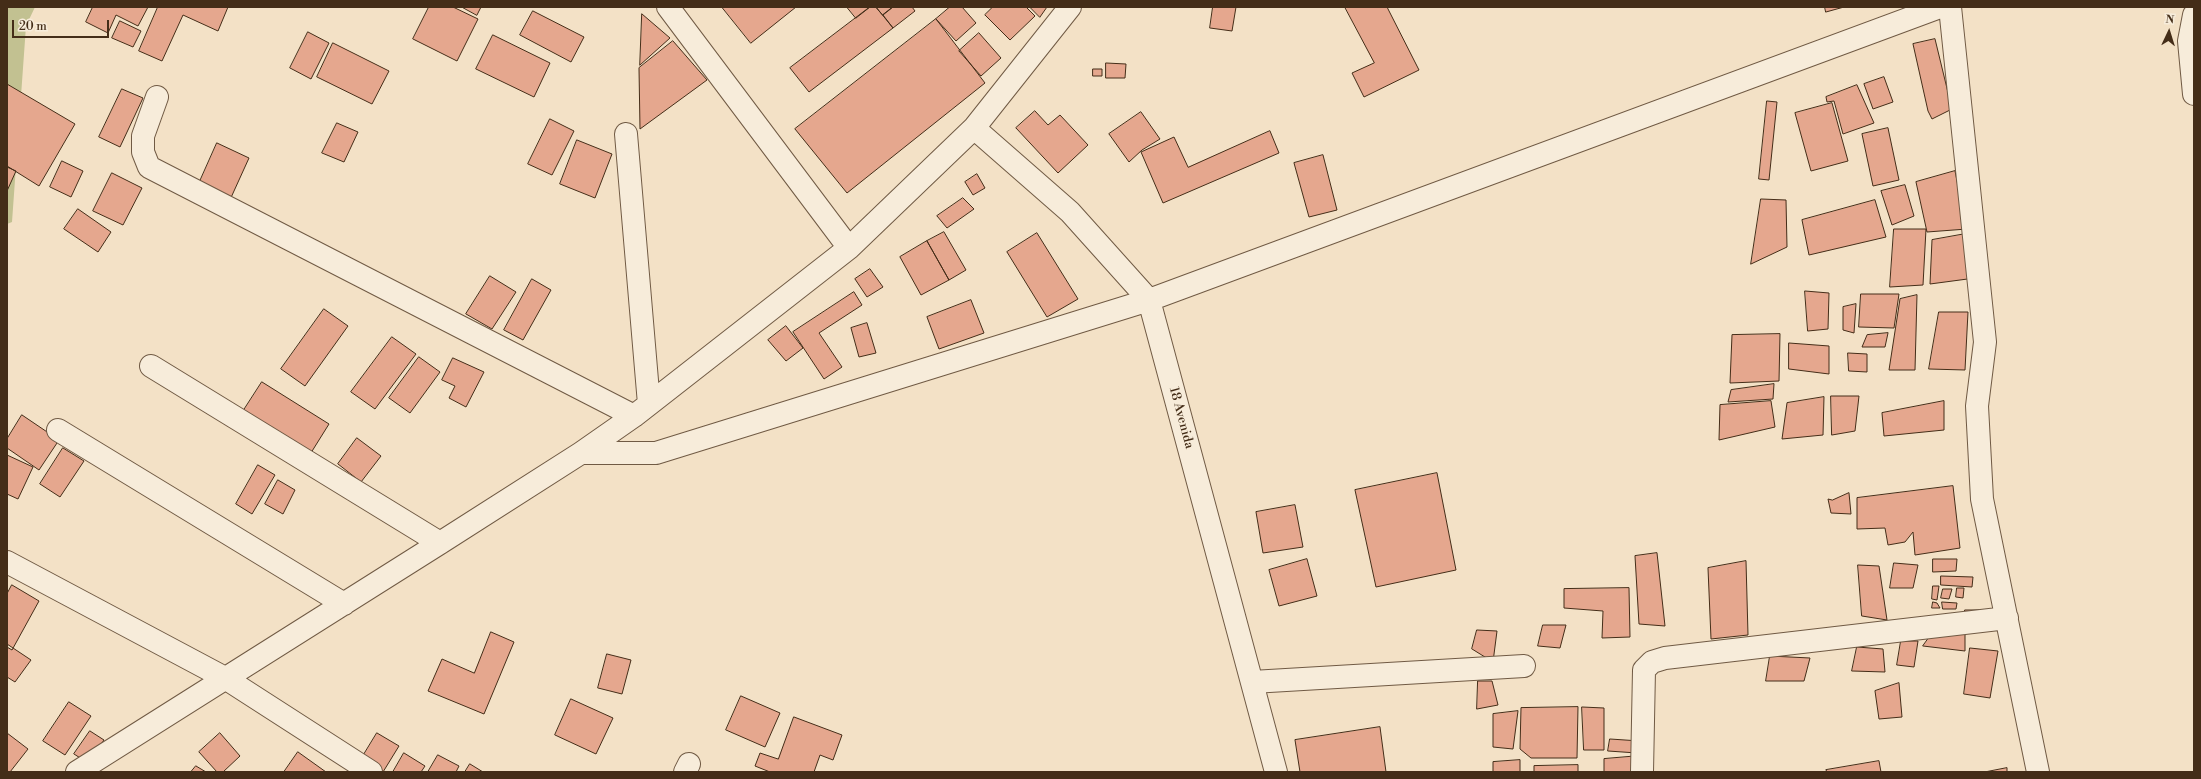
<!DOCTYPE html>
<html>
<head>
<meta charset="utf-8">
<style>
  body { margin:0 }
  #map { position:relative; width:2201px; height:779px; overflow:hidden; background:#f3e1c6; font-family:"Libre Bodoni",serif }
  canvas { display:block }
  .frame { position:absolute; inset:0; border:8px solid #442d18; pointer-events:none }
  .north { position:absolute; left:2149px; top:12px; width:40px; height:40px; -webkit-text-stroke:3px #f7ecda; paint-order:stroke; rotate:4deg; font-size:11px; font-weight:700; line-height:16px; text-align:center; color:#442d18 }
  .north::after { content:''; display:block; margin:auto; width:14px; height:18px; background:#442d18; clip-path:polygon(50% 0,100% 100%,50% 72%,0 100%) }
  .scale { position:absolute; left:12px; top:20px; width:97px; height:18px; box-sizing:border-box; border:2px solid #442d18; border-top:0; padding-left:5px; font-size:12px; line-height:14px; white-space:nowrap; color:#442d18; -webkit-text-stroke:3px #f7ecda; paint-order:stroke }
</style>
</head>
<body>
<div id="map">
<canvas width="2201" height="779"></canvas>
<div class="frame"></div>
<div class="north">N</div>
<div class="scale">20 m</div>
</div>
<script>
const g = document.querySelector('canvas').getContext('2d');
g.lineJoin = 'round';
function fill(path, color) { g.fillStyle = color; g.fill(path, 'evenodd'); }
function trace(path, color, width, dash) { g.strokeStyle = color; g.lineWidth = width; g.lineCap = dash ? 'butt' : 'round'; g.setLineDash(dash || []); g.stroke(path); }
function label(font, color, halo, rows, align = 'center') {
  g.font = font + ' "Libre Bodoni",serif'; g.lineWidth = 3; g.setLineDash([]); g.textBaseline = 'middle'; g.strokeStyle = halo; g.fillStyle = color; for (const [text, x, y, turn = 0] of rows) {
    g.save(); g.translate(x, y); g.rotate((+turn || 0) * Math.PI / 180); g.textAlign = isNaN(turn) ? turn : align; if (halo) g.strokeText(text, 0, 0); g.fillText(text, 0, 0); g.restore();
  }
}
const green = new Path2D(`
  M7,7H35L26,26L12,222L7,224Z`);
const building = new Path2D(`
  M93,7H148L138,26L116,15L108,33L86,22Z
  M158,7H228L218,31L183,15L162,61L139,51Z
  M429,7H453L478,19L457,61L413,39Z
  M462,7H481L477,15Z
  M722,7H796L751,43Z
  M847,7H870L856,18Z
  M870,7H876L893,28L809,92L790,68Z
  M876,7H893L883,15Z
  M893,7H912L915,11L893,28L883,15Z
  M950,7H962L976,23L956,41L936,19Z
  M993,7H1026L1035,16L1010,40L985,15Z
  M1030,7H1047L1040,17Z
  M1213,7H1236L1232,31L1210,28Z
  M1345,7H1387L1419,70L1364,97L1352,73L1374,63Z
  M1825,7H1844L1826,12Z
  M533,11L584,37L571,62L520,35Z
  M642,14L670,38L640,65Z
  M936,19L985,83L847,193L795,129Z
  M120,21L141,31L133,47L112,38Z
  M308,32L329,43L311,79L290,68Z
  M979,33L1001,58L981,76L959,51Z
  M493,35L550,63L534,97L476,69Z
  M1935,39L1952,109L1932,119L1928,111L1913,44Z
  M673,41L707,80L640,129L639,68Z
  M333,43L389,71L372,104L317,77Z
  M1106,63L1126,64L1125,78H1106Z
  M1093,69H1102V76H1093Z
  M1884,77L1893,102L1873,109L1864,84Z
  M7,84L75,124L39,186L7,166Z
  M1857,85L1874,123L1843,134L1834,101L1827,102L1826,97Z
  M122,89L143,98L120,147L99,137Z
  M1767,101L1777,102L1769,180L1759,179Z
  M1832,103L1848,161L1811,171L1795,113Z
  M1035,111L1048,125L1060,115L1088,145L1058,173L1016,128Z
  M1141,112L1160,139L1142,150L1129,162L1109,134Z
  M550,119L574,131L552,175L528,164Z
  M337,123L358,132L344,162L322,153Z
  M1888,128L1899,180L1873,186L1862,134Z
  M1270,131L1279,153L1163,203L1141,152L1174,137L1188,167Z
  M577,140L612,154L595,198L560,184Z
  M217,143L249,158L229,202L197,188Z
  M1323,155L1337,210L1309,217L1294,163Z
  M62,161L83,171L71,197L50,187Z
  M7,167L16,171L7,191Z
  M1955,171L1967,229L1927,232L1916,182Z
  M112,173L142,188L123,225L93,211Z
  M977,174L985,188L973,195L965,182Z
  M1905,185L1914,216L1892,225L1881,191Z
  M963,198L974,209L947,228L937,216Z
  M1761,199L1786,200L1787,247L1751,264Z
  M1875,200L1886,237L1809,255L1802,220Z
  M78,209L111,232L98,252L64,229Z
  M1894,229H1926L1923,285L1890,287Z
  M944,232L966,270L949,280L927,241Z
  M1037,233L1078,299L1047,317L1007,252Z
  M1971,233L1975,278L1930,284L1932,240Z
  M927,241L949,280L921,295L900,257Z
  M870,269L883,287L867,297L855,279Z
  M490,276L516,292L492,329L466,314Z
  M532,279L551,290L523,340L504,330Z
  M1805,291L1829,293L1828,329L1808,331Z
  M854,292L862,305L819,333L842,367L824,379L793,332Z
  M1861,294H1899L1894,328L1859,327Z
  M1917,295L1915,370H1889L1900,299Z
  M971,300L984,333L939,349L927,317Z
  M1856,304L1854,333L1843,330V307Z
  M324,309L348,326L305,386L281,369Z
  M1939,312H1968L1965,370L1929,369Z
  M867,323L876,353L859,357L851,328Z
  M786,326L803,348L786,361L768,340Z
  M1888,333L1885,347H1862L1867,335Z
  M1780,334L1779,381L1730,383L1732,335Z
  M392,337L416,354L375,409L351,392Z
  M1789,343L1829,346V374L1789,369Z
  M1848,353L1867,354V372L1849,371Z
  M419,357L440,372L410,413L389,398Z
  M453,358L484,372L466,407L449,398L455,386L442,380Z
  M262,382L329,424L309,456L242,413Z
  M1774,384L1773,399L1728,402L1731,390Z
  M1831,396H1859L1855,431L1832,435Z
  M1824,397L1823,435L1782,439L1787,403Z
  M1771,401L1775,427L1719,440L1720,405Z
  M1944,401V430L1884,436L1882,413Z
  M22,415L59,440L39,470L7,448V439Z
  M357,438L381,456L361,482L338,464Z
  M63,448L84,461L60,497L40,484Z
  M7,455L33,467L18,499L7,494Z
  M258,465L275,475L252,514L236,504Z
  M1437,473L1456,570L1376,587L1355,490Z
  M278,480L295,490L283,514L265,504Z
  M1953,486L1960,548L1915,555L1913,532L1905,542L1888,545L1885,528L1857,529V498Z
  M1849,493L1851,514L1831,513L1828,499L1832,500Z
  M1295,505L1303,547L1263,553L1256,512Z
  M1657,553L1665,626L1639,624L1635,556Z
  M1307,559L1317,596L1279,606L1269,570Z
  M1933,559H1957L1956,571L1933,572Z
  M1746,561L1748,635L1711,639L1708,568Z
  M1894,563L1918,565L1913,588H1890Z
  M1858,565L1879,566L1887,620L1862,616Z
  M1941,576L1973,577L1972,587L1941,585Z
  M12,585L39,601L12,650L7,647V594Z
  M1933,586H1939L1937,600L1932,599Z
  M1629,588L1630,637L1602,638L1603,611L1564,608V589Z
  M1957,588H1964L1963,598L1956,597Z
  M1943,589H1952L1949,599L1941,598Z
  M1933,602L1937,603L1940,608H1932Z
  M1942,602L1957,603L1956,609H1943Z
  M1965,610H1979L1978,616H1964Z
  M1543,625H1566L1560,648L1538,646Z
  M1477,630L1497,631L1493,662L1472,649Z
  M491,632L514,642L484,714L428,691L442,659L474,673Z
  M1933,632L1965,633V651L1923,646Z
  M1901,641H1918L1914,667L1897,665Z
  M7,644L31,660L15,682L7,677Z
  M1857,647L1883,649L1885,672L1852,671Z
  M1970,648L1998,651L1990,698L1964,694Z
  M607,654L631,660L622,694L598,688Z
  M1770,656L1810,658L1804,681H1766Z
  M1478,681H1492L1498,705L1477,709Z
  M1899,683L1902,717L1879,719L1875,691Z
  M741,696L780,713L765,747L726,730Z
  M571,699L613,718L596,754L555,735Z
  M69,702L91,716L65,755L43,741Z
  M1578,707L1577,758H1531L1520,749L1521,708Z
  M1582,707L1604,708V750H1584Z
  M1518,711L1513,749L1493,747V714Z
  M794,717L842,735L833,760L820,755L814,772H770L755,766L760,753L778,759Z
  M1380,727L1386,772H1300L1295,740Z
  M90,731L104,740L88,763L74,754Z
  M7,733L28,749L10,772H7Z
  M220,733L240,756L223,772H217L199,752Z
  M377,733L399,746L383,772H377L360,761Z
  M1610,739L1640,741L1637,753L1608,751Z
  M298,752L326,772H284Z
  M404,753L425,766L421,772H393Z
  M438,755L459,766L456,772H428Z
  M1639,756V772H1604V759Z
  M1520,760V772H1493V762Z
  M1879,761L1881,772H1827L1826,770Z
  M470,764L483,772H465Z
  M1578,765V772H1534V766Z
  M196,766L206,772H191Z
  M2007,768V772H1985Z`);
const minor = new Path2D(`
  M668,7L849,248
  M1950,7L1985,342L1977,406L1982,499L2038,772
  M2194,15L2189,41L2194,94
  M157,97L143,136V152L149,167L634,416
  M974,128L1070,212L1149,300L1276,772
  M626,134L649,404
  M151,366L440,543
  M58,430L344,604
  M581,453H656L1149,300L1940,7
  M7,562L225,678L371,772
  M1252,682L1524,666
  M77,772L440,543L581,453L634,416L849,248L974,128L1070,7
  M685,772L689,764
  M1642,772L1644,670L1652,662L1665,658L2007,618`);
const streetNames = [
  ["18 Avenida",1181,418,75]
];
fill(green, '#c2c191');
fill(building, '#e5a78e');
trace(building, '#442d18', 1);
trace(minor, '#705a44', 24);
trace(minor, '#f7ecda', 22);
label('13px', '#442d18', '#f7ecda', streetNames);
</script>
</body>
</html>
